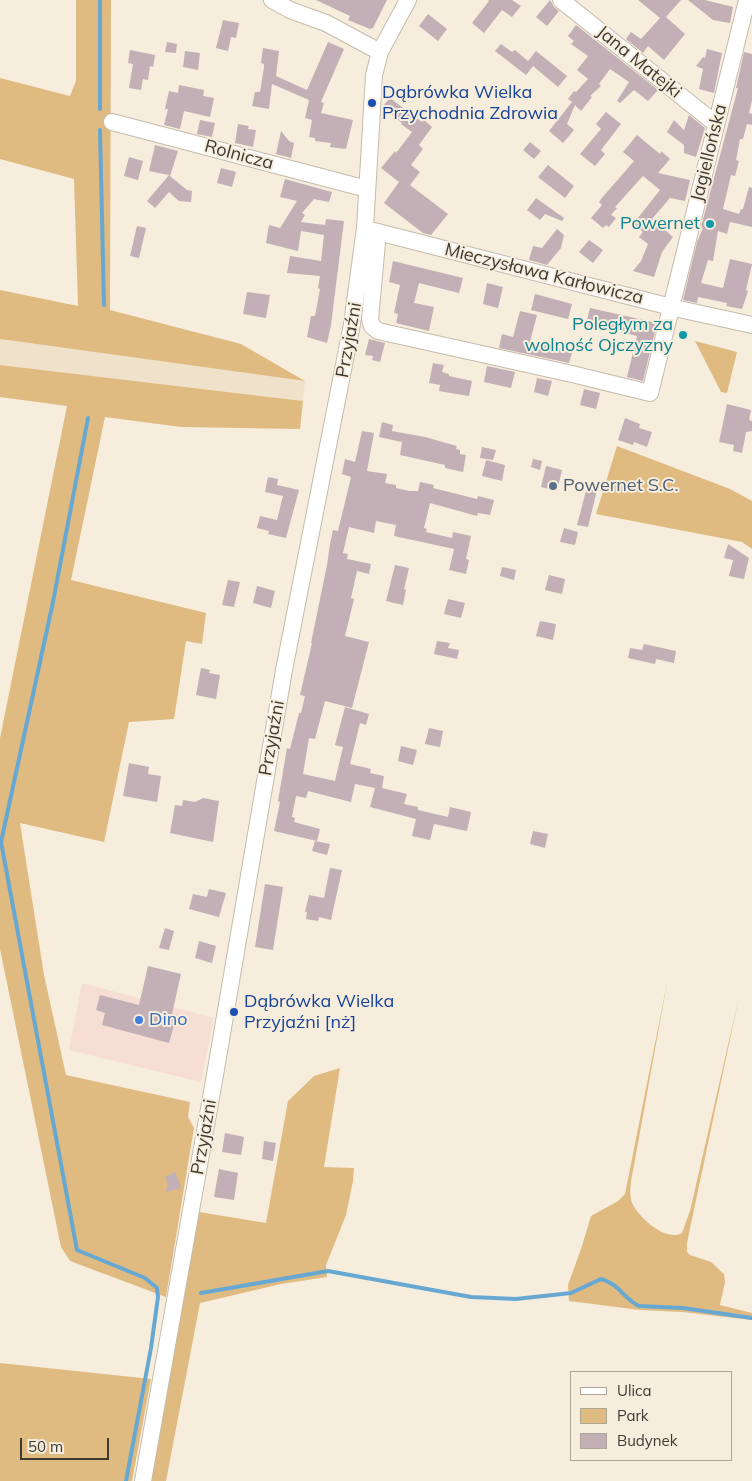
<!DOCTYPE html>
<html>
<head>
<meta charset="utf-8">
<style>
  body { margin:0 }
  #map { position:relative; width:752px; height:1481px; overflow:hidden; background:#f7eddc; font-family:Mulish,sans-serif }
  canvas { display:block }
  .legend { position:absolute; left:570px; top:1371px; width:162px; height:90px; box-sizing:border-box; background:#f7eddc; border:1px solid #ada598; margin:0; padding:6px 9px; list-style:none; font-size:15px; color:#3d3933 }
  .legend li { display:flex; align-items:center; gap:10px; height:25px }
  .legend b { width:25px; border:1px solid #ada598 }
  .scale { position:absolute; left:20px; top:1438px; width:89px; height:22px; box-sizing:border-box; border:2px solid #3d3933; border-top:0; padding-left:6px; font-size:15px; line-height:18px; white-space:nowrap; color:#3d3933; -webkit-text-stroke:4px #f7eddc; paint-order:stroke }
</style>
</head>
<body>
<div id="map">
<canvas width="752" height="1481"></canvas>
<ul class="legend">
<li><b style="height:6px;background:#fff"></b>Ulica</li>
<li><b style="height:14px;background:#dfbb81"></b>Park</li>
<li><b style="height:14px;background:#c3afb6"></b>Budynek</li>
</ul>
<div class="scale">50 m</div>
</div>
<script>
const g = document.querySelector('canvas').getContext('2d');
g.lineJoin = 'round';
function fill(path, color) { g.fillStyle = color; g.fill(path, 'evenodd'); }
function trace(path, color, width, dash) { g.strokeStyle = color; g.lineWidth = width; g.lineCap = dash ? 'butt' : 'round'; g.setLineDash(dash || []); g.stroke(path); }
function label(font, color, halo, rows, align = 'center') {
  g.font = font + ' Mulish,sans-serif'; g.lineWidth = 4; g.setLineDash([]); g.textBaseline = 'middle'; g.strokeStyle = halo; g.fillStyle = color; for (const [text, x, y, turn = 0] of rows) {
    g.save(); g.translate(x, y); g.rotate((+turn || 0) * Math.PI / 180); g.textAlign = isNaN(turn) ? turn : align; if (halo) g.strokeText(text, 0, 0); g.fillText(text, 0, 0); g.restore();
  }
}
const commercial = new Path2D(`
  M82,983L214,1018L201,1082L69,1050Z`);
const built = new Path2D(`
  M0,339L305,381L303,401L0,365Z`);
const green = new Path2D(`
  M76,0H111L110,310L241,344L305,381L0,339V290L78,306L74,179L0,159V78L70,96L76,81Z
  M695,341L737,352L727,393L721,392Z
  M0,365L303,401L300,429L181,427L105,417L71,580L206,613L202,644L186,641L174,719L129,722L104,842L20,823L44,975L66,1075L190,1102L188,1117L194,1128L166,1297L70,1261L61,1247L0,949V738L67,406L0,397Z
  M617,446L730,489L752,501V549L742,542L596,514Z
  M668,978L634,1165C632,1176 629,1188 631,1200C635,1215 666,1243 682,1233L690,1211L739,997L692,1219L687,1243V1252L690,1255L711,1262L724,1274L725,1282L720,1305L752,1313V1320L682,1312L640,1310L569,1301L568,1285L582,1246L591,1216L618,1201L625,1194Z
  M340,1068L324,1167L354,1168L353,1181L346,1215L326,1265L327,1277L281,1284L200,1303L166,1481H150L199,1212L266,1223L288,1101L314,1076Z
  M0,1363L151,1379L132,1481H0Z`);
const stream = new Path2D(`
  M100,0V109
  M100,130L104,305
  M88,418L53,602L1,842L77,1250L145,1278L157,1288L158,1297L151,1348L126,1481
  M201,1293L328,1271L471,1297L516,1299L571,1293L601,1279C618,1283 624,1299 639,1306L683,1308L752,1318`);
const building = new Path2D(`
  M316,0H387L373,28L370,29L348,20L350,16Z
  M488,0H512L521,6L512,17L502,10L484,33L472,23L489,1Z
  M550,0L554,7L559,11L547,26L536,17Z
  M638,0H681L666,17L685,34L664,60L648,46L643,53L626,39L631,32L641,39L660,18Z
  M688,0H705L733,7L730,23L713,20Z
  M428,14L447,29L438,41L419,26Z
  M223,20L239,23L236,38L231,37L228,51L216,48Z
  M576,25L658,90L648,101L634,90L620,103L617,101L629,82L610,69L599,84L601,86L590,96L592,97L581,111L575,105L567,124L574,130L563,143L549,131L572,102L568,99L574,91L576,92L588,79L577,70L588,56L571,44L574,41L568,36Z
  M167,42L177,44L176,53L165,52Z
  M328,42L344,49L321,102L324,103L321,113L353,120L346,149L330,147L331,143L315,141V138L309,137L312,120L305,118L309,100L272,84L269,109L252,106L255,92H260L264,67V64L261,63L263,48L279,51L276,76L307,90Z
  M501,44L512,52L515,50L528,61L536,51L567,76L558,87L533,66L526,75L495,51Z
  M707,49L722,53L714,93L699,89L703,69L696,66L703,57L705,58Z
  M130,50L155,55L153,67L150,66L148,80L143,79L141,90L129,88L133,64L128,63Z
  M185,51L200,53L198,70L183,67Z
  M744,52L752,54V100L749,113L752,114V125L747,124L743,139H740L736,160L739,161L735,176L731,175L723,209L739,214L741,209H743L749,187L752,188V227L730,222L727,234L718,231L713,261L708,260L701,283L723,288L730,259L752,264L746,290L748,291L742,309L726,306L727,303L698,297L697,303L683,300L697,242L703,228L701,227L710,193L738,88H736Z
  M179,85L204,90L203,96L214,98L210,117L184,111L180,129L164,125L168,109H165L169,91L178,93Z
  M390,98L422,122L424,120L432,127L419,145L423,149L411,165L420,172L410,185L448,214L431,235L423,233L384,203L399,182L381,168L395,151L396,153L412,132L401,124L402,123L382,107Z
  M606,112L621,124L601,150L605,154L595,166L580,154L601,129L596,124Z
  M689,115L705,128L696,157L684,153V145L667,132L674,120L684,130Z
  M200,120L215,123L212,137L197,134Z
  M238,124L249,126L248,129L256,130L253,147L235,143Z
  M281,131L289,141L294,143L291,158L276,154Z
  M637,135L660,154L661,151L670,159L658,173L690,180L685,201L670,198L652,219L673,237L662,252L654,277L633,271L641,261L648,244L639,237L643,232L633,224L660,190L643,176L615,207L617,208L611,215L616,218L609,227L606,225L603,228L591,218L602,205L599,202L601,199L634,161L623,152Z
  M530,142L541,151L534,159L523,150Z
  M155,145L178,151L170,176L187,190L192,191L191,202L179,201L169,192L155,208L147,201L169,175L149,171Z
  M129,157L143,161L138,180L124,176Z
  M548,165L574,186L565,198L538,177Z
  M221,168L236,172L232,187L217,183Z
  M285,179L332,192L329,202L314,199L302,213L305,215L301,222L325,225L326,219L344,221L331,325L327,343L307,337L311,316H315L320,289L318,288L320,276L287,273L290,256L321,261L324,235L301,231L298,251L266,243L269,225L280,228L297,201L280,197Z
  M536,198L564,218L562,221L545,214L540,220L527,210Z
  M137,226L146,228L139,258L130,256Z
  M557,229L564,235L561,248L547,265L529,260L533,246L542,248Z
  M589,240L603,250L593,263L579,252Z
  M393,261L463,278L459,293L419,283L414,303L434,307L429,331L396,323L398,314L394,313L400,285L389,282Z
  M487,283L503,287L498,308L483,304Z
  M247,292L270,295L266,318L243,314Z
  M535,294L572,304L568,319L531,310Z
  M590,308L657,323L643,381L627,377L637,336L586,324Z
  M520,311L537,315L530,342L560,349V350L572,353L569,363L499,348L502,334L513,337Z
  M369,339L385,343L380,362L372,360L373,356L365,355Z
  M433,363L444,365L442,372L449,374V376L472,381L469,396L439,391L440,385L429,383Z
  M487,366L515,372L511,388L484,382Z
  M537,378L552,381L548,396L534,392Z
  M584,389L600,393L596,409L580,405Z
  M727,404L751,410L749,420L752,421V431L746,432L742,453L733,451L734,445L719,442Z
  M625,418L640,424L639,428L652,432L647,447L634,442L633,445L618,440Z
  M382,422L393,425L392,431L425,437L457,446L456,449L460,450V454L466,455L463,472L445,468V465L400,455L402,442L379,437Z
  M362,431L374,433L367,471L387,474L385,483L396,485V488L409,491H418L420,482L434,485L433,488L477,499L478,496L494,500L490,515L478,513L477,516L430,503L424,528L427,529L426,532L452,538L453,532L471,536L466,559L469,560L466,574L449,570L454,549L394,536L396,525L376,521L374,533L349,527L343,553L348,554L347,559L371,564L369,574L357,571L351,598L354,599L345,636L369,642L352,708L325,701L315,739L309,738L303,774L335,781L343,747L335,745L345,707L369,714L366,725L360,723L350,764L371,769L370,773L384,776L382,788L407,794L404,804L418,807V810L448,817L450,807L471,812L467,831L434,824L430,840L412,836L416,819L370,807L375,788L355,784L351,802L308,791L306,798L296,796L292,817L295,818L294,822L320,829L317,841L274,831L280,802L278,801L287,748L290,749L299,713H301L305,696L300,695L312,643H311L327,565L330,544L333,530L338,531L351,477L342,474L345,459L355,462Z
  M482,447L496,450L493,460L480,458Z
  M533,459L542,461L540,470L531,467Z
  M486,460L505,465L502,481L482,476Z
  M546,466L562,470L557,491L541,487Z
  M268,477L278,479L277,485L299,490L286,538L268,534L269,531L257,528L260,516L277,520L283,496L265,492Z
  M588,483L598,486L588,527L577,525Z
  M564,528L578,532L575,545L560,542Z
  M728,544L749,558L744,579L729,576L733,560L724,558Z
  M395,565L409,568L404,589L406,590L403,605L386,601Z
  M502,567L516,570L514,580L500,576Z
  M549,575L565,579L562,594L545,590Z
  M228,580L240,582L234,607L222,605Z
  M257,586L275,591L271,608L253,603Z
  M448,599L465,603L461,618L444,614Z
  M540,621L556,624L553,640L536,636Z
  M437,641L450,643L448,648L459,650L457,659L434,654Z
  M644,644L676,651L674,663L656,659L655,664L628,658L630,648L642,650Z
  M201,668L210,670L209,673L220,675L216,699L196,695Z
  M429,728L443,731L440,747L425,744Z
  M401,746L417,750L413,765L398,761Z
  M129,763L149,767L148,774L161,776L157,802L123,796Z
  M203,798L219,801L213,842L170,833L175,805L182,806L183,800L195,802Z
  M533,831L548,834L545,848L530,844Z
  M315,841L330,844L327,855L312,851Z
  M330,868L342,870L331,920L319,917L318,921L306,919L307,912H305L309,895L324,898Z
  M265,884L283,887L273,950L255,947Z
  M209,889L226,893L219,917L189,909L193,894L207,897Z
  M165,928L174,931L169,950L159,948Z
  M199,941L216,946L212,963L195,958Z
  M148,966L181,974L172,1014L177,1015L169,1043L102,1025L105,1013L96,1010L100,995L139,1005Z
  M225,1133L244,1137L241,1155L222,1152Z
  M264,1141L276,1143L273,1161L262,1159Z
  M219,1169L238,1173L234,1200L214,1197Z
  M175,1172L181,1188L166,1192L168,1184L165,1177Z`);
const minor = new Path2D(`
  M272,0L290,10L326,23L380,52
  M561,0L716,124
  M112,122L367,189
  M370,230L679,309L752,325
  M378,232L370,319L372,326L378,331L572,374L650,393L747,0
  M143,1481L215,1075L284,670L352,324L365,228L374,75L380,52L408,0`);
const markers = [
  [372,103,5,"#1a4fb4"],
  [710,224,5,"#0f9aa8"],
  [683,335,5,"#0f9aa8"],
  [553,486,5,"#5c6f8a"],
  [234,1012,5,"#1a4fb4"],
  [139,1020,5,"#3f7fe0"]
];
const streetNames = [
  ["Jana Matejki",639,62,39],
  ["Jagiellońska",709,153,-76],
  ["Rolnicza",239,155,15],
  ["Mieczysława Karłowicza",544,274,14],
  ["Przyjaźni",349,340,-80],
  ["Przyjaźni",272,738,-80],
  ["Przyjaźni",204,1137,-80]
];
const transitNames = [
  ["Dąbrówka Wielka",382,93],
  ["Przychodnia Zdrowia",382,114],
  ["Dąbrówka Wielka",244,1002],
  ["Przyjaźni [nż]",244,1023]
];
const cultureNames = [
  ["Powernet",700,224],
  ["Poległym za",673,325],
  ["wolność Ojczyzny",673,346]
];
const serviceNames = [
  ["Powernet S.C.",563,486]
];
const shopNames = [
  ["Dino",149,1020]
];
fill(commercial, '#f7ded5');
fill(built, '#f0e1ca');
fill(green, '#dfbb81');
trace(stream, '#66a8d2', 4);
fill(building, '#c3afb6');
trace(minor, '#c5bbab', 18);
trace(minor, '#fff', 16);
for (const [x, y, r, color] of markers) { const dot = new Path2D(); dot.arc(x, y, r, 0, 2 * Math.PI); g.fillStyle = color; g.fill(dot); trace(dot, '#f7eddc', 2); }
label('18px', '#3d3933', '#f7eddc', streetNames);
label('18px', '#164399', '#f7eddc', transitNames, 'left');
label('18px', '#0d838f', '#f7eddc', cultureNames, 'right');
label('18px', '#4e5e75', '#f7eddc', serviceNames, 'left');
label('18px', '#366cbe', '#f7eddc', shopNames, 'left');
</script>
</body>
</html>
